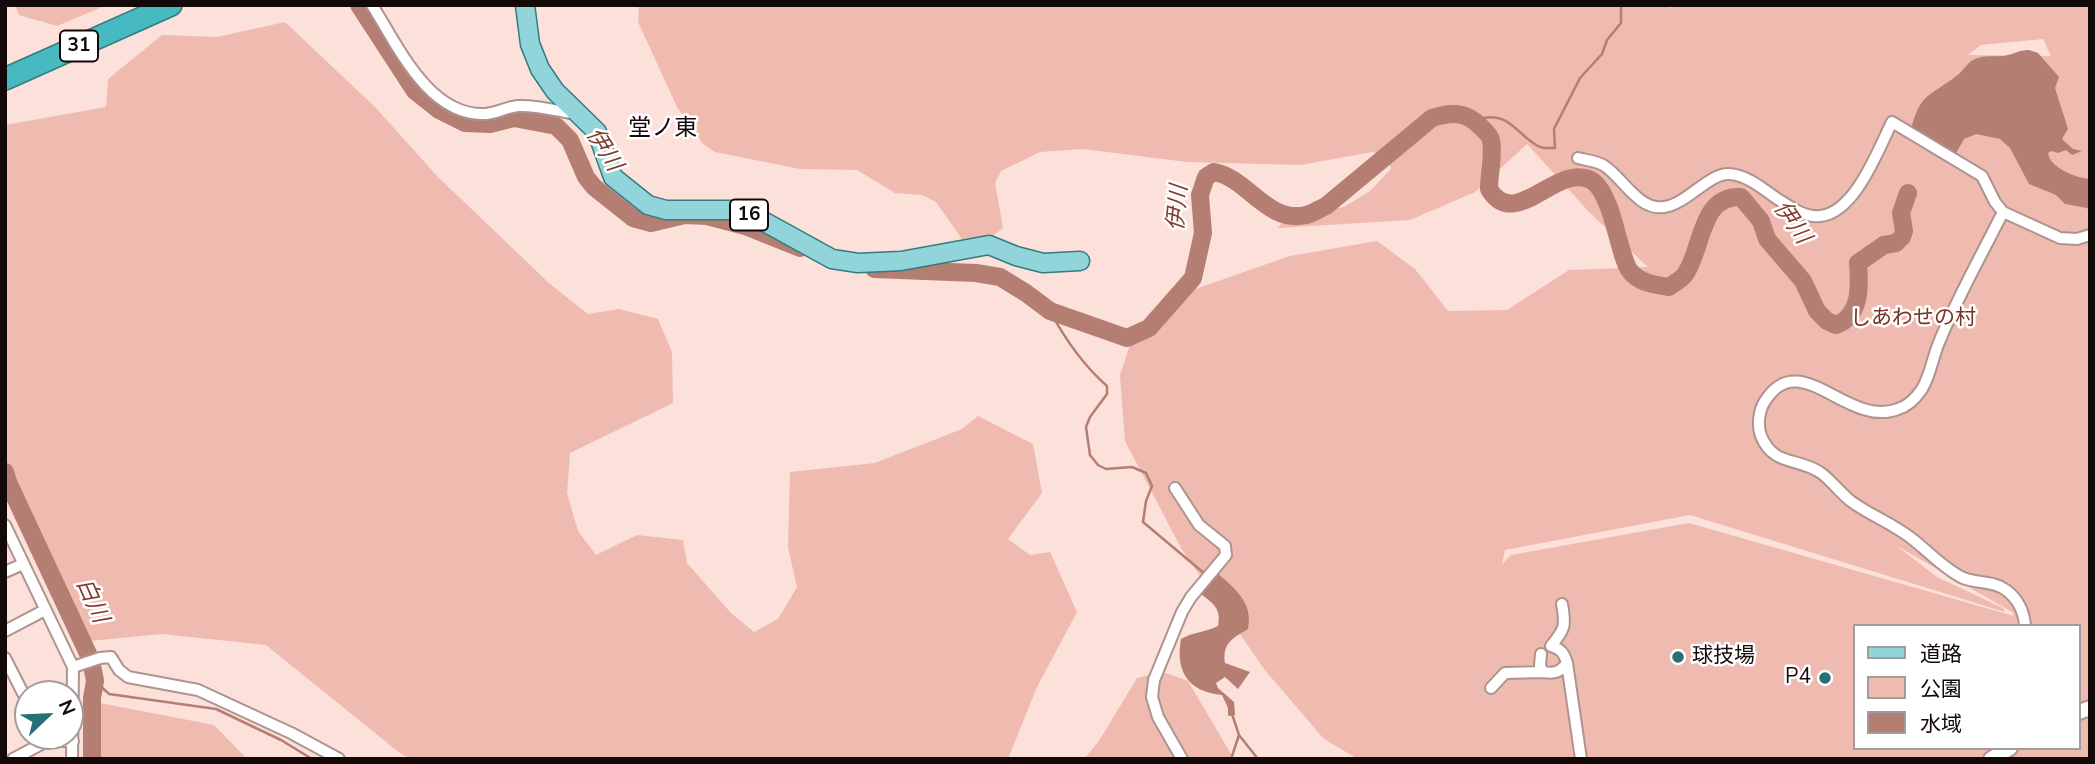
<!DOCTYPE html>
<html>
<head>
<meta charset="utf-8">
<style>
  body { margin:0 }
  #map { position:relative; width:2095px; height:764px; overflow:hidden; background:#fce0da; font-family:"Nunito Sans","Noto Sans JP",sans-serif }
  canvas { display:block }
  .frame { position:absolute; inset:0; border:7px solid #120908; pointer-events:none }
  .legend { position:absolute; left:1853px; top:624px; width:228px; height:126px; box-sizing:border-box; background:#fff; border:2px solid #a09d9c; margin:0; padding:9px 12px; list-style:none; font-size:21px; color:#120908 }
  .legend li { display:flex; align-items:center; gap:14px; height:35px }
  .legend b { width:35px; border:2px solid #a09d9c }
  .north { position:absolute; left:14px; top:680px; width:70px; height:70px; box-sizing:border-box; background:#fff; border:2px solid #a09d9c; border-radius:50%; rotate:67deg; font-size:19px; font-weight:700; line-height:28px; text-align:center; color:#120908 }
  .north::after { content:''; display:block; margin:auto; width:24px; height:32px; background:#267076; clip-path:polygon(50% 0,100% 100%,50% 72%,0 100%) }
</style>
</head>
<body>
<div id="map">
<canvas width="2095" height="764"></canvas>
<div class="frame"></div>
<ul class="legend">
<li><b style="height:9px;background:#91d5da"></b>道路</li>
<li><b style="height:19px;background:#efbaaf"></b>公園</li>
<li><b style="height:19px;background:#b57e73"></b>水域</li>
</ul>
<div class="north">N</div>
</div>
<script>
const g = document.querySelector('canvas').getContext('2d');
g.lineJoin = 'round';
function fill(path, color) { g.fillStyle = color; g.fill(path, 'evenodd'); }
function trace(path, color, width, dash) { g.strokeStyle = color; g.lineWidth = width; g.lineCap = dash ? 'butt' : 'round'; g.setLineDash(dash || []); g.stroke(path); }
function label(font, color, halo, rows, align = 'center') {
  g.font = font + ' "Nunito Sans","Noto Sans JP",sans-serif'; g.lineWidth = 5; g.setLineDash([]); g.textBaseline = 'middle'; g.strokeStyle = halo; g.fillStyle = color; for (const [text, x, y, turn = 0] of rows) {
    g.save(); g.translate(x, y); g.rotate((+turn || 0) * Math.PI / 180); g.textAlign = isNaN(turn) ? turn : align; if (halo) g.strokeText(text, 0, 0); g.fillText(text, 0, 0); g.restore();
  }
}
const green = new Path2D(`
  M15,5H107L57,26L19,15Z
  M639,5H1671L1669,10L1674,5H2090V84L2088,85L2090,87V759H1358L1324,739L1264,669L1181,548L1125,441L1120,375L1136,327L1178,295L1290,256L1377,241L1415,269L1448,311L1507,310L1569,270L1648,267L1590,213L1527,144L1475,192L1410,220L1278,228L1286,217L1344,207L1370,191L1391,169L1387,155L1372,152L1301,165L1187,162L1083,149L1040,152L1001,171L995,183L1003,228L991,237L962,239L936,202L922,195L895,193L857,170L800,169L715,152L703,144L677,107L638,22ZM2043,39L2051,56L1968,55L1981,45ZM1690,515L2005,612L2003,608L1937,577L1897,546L2012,612L2014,616L1689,523L1511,555L1502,564L1505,550ZM1855,626H2079V748H1855Z
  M285,22L375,107L438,177L550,284L588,314L619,309L658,319L672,352L673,403L570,453L567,493L578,531L596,555L637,535L683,540L687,563L731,613L754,632L778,619L797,587L788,547L790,472L875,463L962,429L978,416L1033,444L1042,493L1008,539L1030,555L1050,552L1077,612L1037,687L1008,759H409L396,750L266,645L162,634L89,641L9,477L5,457V125L106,107L108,79L162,35L217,37Z
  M1163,672L1188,681L1234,759H1084L1099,741L1137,678Z
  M100,703L214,725L247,759H98L97,727Z`);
const water = new Path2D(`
  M2029,50L2038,53L2059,77L2055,88L2068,129L2062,139L2073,149L2082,151L2072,155L2066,150L2058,153L2052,151L2048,153C2050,168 2076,178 2090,179V211L2087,208L2065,204L2056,195L2029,184L2010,148L2000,139L1976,134L1964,139L1955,155L1911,129C1921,93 1927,98 1955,77C1963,72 1966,63 1975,59C1986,54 1997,58 2008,55C2016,53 2020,50 2029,50Z
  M1215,571C1233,587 1254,602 1248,629C1233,638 1222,643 1225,663L1250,672L1238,689L1225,677L1216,683L1218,688L1234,702L1235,715L1228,716V708L1222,695C1189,692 1175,672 1181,639C1193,632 1206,632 1218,626C1222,607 1211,602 1198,592Z`);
const stream = new Path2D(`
  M1475,120C1510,109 1515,134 1538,146C1543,149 1550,148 1555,148L1554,129L1580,78L1602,54L1607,40L1621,23V5
  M1050,311C1065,339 1083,365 1107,386V394L1090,417L1086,427L1090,455L1098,465L1106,469L1132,467L1146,473L1152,486L1146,501L1143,522L1205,574
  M95,681L109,694L216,709L281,740L312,759
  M1239,735L1258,759
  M1231,759L1239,735L1232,714`);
const river = new Path2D(`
  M359,5L415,91L439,110L465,123L490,124L514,118L556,126L570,140L586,177L594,187L633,218L651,223L685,215L707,216L745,226L800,248
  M874,269L976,273L1000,277L1026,293L1050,311L1127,338L1149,328L1193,278L1203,233L1200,195L1206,177L1214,172C1248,178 1267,224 1306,215C1312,214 1319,209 1326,206L1432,118C1451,112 1466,111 1481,127C1485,131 1489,134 1491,140C1494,156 1489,174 1489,189C1516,234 1559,158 1594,182C1601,188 1604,196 1608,205C1615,221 1622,261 1630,271C1639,283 1655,285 1669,287C1674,283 1683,279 1686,273C1703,247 1700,195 1741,197L1761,221L1767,239L1803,281L1817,311L1827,321L1836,325C1861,316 1860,286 1858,263L1884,245L1896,243L1902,237L1904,231L1901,213L1908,193
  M5,472L8,482L91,660L95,681L92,698V759`);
const minor = new Path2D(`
  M372,5C398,46 429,117 486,114C497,113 507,107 518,106C536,105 558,111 576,114
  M1578,158C1585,160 1596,161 1603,165C1622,176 1638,211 1664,207C1687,204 1709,173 1729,174C1747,175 1762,188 1776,198C1789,206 1804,218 1820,216C1855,213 1878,150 1892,122L1982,176L1995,202L2003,212L2060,238L2077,239L2090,235
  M2003,212C1982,254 1958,296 1940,340C1933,355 1931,374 1922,389C1916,398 1908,406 1898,409C1848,429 1800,345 1765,401C1759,410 1757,425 1761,436C1774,467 1798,457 1821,473C1832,481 1841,494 1852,502C1870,515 1893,524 1911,538C1927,550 1942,567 1961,577C1975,584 1993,580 2006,590C2018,599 2024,611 2025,626
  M1175,488L1199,525L1225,546L1226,555L1191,597L1182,612L1154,680L1152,697L1158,717L1182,759
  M5,525L73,667L72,759
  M5,572L23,564
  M1562,604C1566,626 1565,629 1551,646C1561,649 1564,653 1567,663L1581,759
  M5,631L45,610
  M1541,654L1540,666L1543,672C1555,674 1560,672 1567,663
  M5,658L28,703
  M73,667L100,658L111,657L119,670L128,677L198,690L291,733L339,759
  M1491,688L1505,673L1543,672
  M13,759L47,741H73`);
const tertiary = new Path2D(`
  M2079,712L2090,708
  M1991,759L2010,748`);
const primary = new Path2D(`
  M525,5L530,44L540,69L555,91L597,132L613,177L648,205L666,210H743L832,259L858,263L901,261L989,245L1016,256L1043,263L1080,261`);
const motorway = new Path2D(`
  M5,79L171,5`);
const markers = [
  [1678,657,7,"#267076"],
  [1825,678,7,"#267076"]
];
const shields = [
  [79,46,38],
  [749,215,38]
];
const shieldNames = [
  ["31",79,46],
  ["16",749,215]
];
const parkNames = [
  ["しあわせの村",1913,319]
];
const poiNames = [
  ["球技場",1692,657],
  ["P4",1811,678,"right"]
];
const neighbourhoodNames = [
  ["堂ノ東",663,129]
];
const waterNames = [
  ["伊川",603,150,58],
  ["伊川",1179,208,-85],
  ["伊川",1791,223,55],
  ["白川",91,601,66]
];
fill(green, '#efbaaf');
fill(water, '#b57e73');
trace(stream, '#b57e73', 2.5);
trace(river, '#b57e73', 18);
trace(minor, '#ad948e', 14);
trace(tertiary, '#ad948e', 18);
trace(primary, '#347b80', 21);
trace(motorway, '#347b80', 24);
trace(minor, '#fff', 10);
trace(tertiary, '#fff', 14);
trace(primary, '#91d5da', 18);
trace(motorway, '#47b9c1', 21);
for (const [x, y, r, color] of markers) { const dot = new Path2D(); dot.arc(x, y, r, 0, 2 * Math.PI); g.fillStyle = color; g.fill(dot); trace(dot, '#fff', 2.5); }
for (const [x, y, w] of shields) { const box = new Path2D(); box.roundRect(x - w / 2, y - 15.5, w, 31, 5); g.fillStyle = '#fff'; g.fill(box); trace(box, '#120908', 2); }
label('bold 19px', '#120908', null, shieldNames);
label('21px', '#783225', '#fff', parkNames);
label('21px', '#120908', '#fff', poiNames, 'left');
label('23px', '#120908', '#fff', neighbourhoodNames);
label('italic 23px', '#833c2f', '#fff', waterNames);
</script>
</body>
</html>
